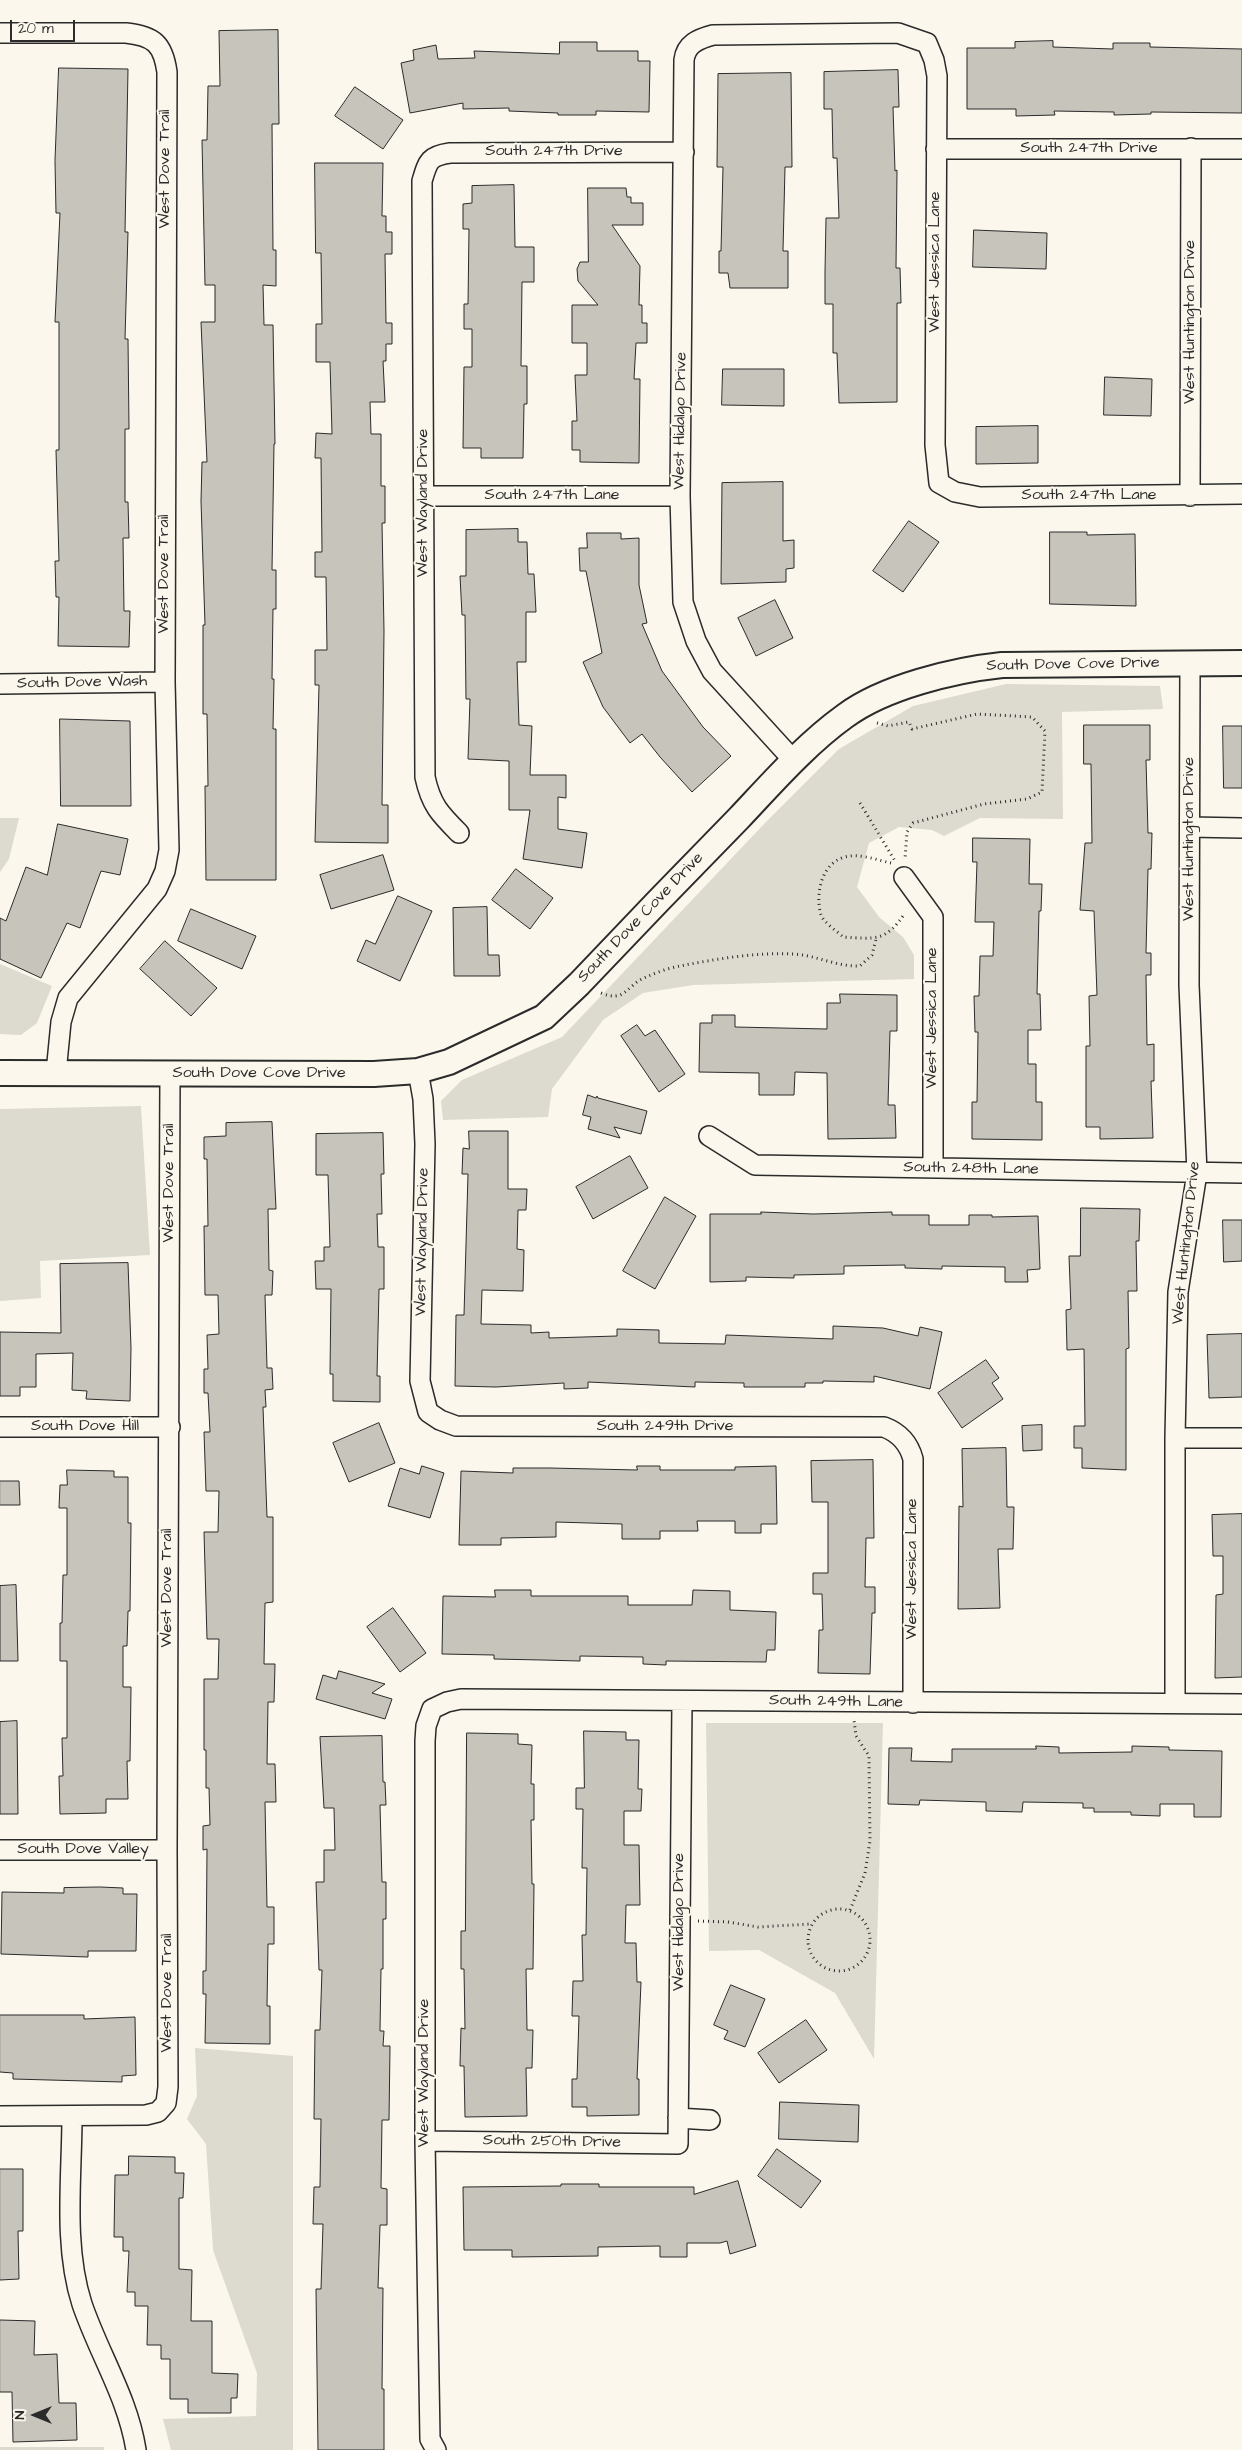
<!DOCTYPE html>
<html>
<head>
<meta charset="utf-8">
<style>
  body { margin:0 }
  #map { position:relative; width:1242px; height:2450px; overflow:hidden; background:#fbf7ec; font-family:"Architects Daughter",sans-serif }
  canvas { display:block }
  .north { position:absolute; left:10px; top:2390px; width:50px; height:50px; -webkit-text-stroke:4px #fbf7ec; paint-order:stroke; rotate:270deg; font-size:14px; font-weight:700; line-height:20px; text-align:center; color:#2b2b2b }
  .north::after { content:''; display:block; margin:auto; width:18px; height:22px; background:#2b2b2b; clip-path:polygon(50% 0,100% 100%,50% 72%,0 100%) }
  .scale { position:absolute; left:10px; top:20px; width:65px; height:22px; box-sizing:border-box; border:2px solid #2b2b2b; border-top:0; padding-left:6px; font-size:15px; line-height:18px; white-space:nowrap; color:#2b2b2b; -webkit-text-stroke:4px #fbf7ec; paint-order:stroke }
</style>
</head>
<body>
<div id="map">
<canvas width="1242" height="2450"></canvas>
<div class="north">N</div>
<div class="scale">20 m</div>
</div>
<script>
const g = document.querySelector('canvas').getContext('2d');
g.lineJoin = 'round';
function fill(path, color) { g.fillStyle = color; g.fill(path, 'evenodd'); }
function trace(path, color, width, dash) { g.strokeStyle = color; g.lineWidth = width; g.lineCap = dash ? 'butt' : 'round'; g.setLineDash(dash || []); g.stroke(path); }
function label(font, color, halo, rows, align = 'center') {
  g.font = font + ' "Architects Daughter",sans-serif'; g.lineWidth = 4; g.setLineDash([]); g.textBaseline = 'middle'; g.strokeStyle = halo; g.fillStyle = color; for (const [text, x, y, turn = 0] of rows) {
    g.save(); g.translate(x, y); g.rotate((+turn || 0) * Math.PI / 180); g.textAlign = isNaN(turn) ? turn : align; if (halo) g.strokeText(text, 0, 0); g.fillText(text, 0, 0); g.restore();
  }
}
const green = new Path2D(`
  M1006,684L1160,686L1163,709L1062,712L1063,819L980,818L944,836L932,830L899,827L869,843L857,887L879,917L903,937L914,955V979L693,985L643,993L603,1020L552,1089L548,1117L443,1120L441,1101L462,1080L562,1037L765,823L839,749L913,706Z
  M0,818H19L9,859L0,872Z
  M0,964L52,986L37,1023L21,1035L0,1034Z
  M141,1106L150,1255L40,1261L41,1298L0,1301V1109Z
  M706,1723H883L874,2059L835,1993L759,1950L709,1951Z
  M195,2048L293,2056V2450H171L163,2419L256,2416L257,2373L213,2250L206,2144L187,2119L197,2096Z
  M0,2447H104V2450H0Z`);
const building = new Path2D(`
  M278,30L279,124H272L273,250H276V286L263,285L264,325H273L275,444H274L272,570H276V609H273L272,679H274L273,729H276V880H206L205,786H208L207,714H203V625H205L201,501L202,462H207L201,322H215V285H205L202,140H207L208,86H220L219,31Z
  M1053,41V47L1113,49V43H1150V47L1242,49V113L1151,112V114L1114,115V112L1054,111L1055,115L1016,116V109H967V48H1015V42Z
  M560,42H597V51H638V61H650L649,112L596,111V115H558V113L509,111V108L463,109V103L410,113L401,63L414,60L413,50L436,45L438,59L475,58L474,51L559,54Z
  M59,68L128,69L125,232H128L125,339H128L129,429H125V502H128L129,538H123L124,611H130L129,647L58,646L59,597H56L55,561H59L56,450H59V322H55L60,213H56L55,161Z
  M898,70L899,107H893L895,171L897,170L896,268H900L901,303H897V402L839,403L837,353H833V304H825V272L826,218H839L837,158H833L832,109H824V72Z
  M791,73L792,167H785L783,251H788V288H730L728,273H719V251H721L723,167H717L718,74Z
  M355,87L403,120L383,149L335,116Z
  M315,163H383L382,216H386V232H392V254H385L386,323H392V344H386V361H383L385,402H370L371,434H381V486H385V523H382L384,631L382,805H388V843L315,842L319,685H315V650H327L326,577H315V552H322L321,458H315L316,433L332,434L330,362H316V324H322L321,253H316Z
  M514,185L515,247H534V282H522L521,366H527V404H524L523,458H481V448H463L464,367H472V329H464V304H468L469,229H463V204L472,203V186Z
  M588,188H626L627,197H631V203H643V225H612L640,266L639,305H642V323H647V343H636L634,379H640L639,463L580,462V450H572V421H577L575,375H587V343H572V305H598L578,281L577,269L580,262H588Z
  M974,230L1047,233L1046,269L973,267Z
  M723,369H784V406L722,405Z
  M1105,377L1152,379L1151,416L1104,415Z
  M1038,426V463L976,464V427Z
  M783,482V541L794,540V568L786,569V582L721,584L722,483Z
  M909,521L939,542L903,592L873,571Z
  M518,529V542H527L528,574H534L536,612H526V662H517L519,725L532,726L530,775H566V798L558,797V829L587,833L582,868L523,859L530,810H509V761L468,759L470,699H466L465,615H462L460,576H466V530Z
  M1050,532H1087V535L1135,534L1136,606L1050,604Z
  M587,533H621V539L639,538V585L647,623L642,624L662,671L703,727L731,756L692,792L660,757L642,734L630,743L603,707L583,662L602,653L586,571H580L579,548H587Z
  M775,600L793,638L756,656L738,618Z
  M60,719L130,721L131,806H61Z
  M1084,725H1150V760H1146L1148,833H1152L1151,869H1148L1146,953H1151V975H1146L1147,1045L1154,1044V1081H1151L1153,1138L1100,1139V1127H1086V1046H1090L1089,996L1097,995L1094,911L1080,910L1085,843H1092L1091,764H1084Z
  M1223,726H1242V788H1224Z
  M58,824L128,839L120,875L101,871L80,928L67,923L41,978L0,959V918L6,921L26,867L47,875Z
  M973,838L1030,839L1029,884H1042L1041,911H1039L1037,994H1040L1041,1030H1028V1064H1036V1102H1042V1140L972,1139V1102H977L978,1032H975L974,996H979L980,956H993L994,922H975L977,862H973Z
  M383,855L394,890L331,909L320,875Z
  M516,869L553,898L530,929L492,900Z
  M398,896L432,911L400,981L357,961L366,940L375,944Z
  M487,907L488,955H499L500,976H454L453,908Z
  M191,909L256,936L242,969L178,941Z
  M165,941L217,988L191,1016L140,969Z
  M840,994L897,995V1031H890L888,1105H895L896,1138L828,1139L827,1073L795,1072L794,1095H759V1073L699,1072L700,1023H712V1015H735V1027L827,1029V1003H840Z
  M637,1025L645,1036L655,1030L685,1074L659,1092L621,1036Z
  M588,1095L596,1098L597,1096L598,1098L647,1111L641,1134L614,1127L620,1138L588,1129L591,1117L583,1115Z
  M272,1122L276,1209H268L269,1270L273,1271L272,1295H265L267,1368H272L273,1389L265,1390L266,1407H263L267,1517H273V1602L265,1603L264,1664H275L274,1702H268L267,1764H275L276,1802H265L267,1907H274V1944H268L267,2006H270V2044L205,2043L206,1994H203V1971H206L207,1849L203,1850V1826L210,1825L209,1788H206V1750H204V1679H218L219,1639H207L204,1532H218L219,1491H206L204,1432H210L208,1393H204V1369H208L207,1335L219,1334L218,1295H205L204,1226H208L207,1159H204V1137L226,1136V1123Z
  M469,1131H508V1189H527L526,1210H518L517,1249L524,1250L523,1291L482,1290L481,1324L531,1325V1333L549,1332V1338L617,1336V1329L659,1330V1343L725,1344L726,1335L833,1339V1326L883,1328L918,1336L920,1327L942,1332L930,1389L874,1376V1382L823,1381V1383H805V1387H744V1383L695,1382V1387L588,1382V1388L564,1389V1383L496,1387L455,1386L456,1315H464L468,1174H462L463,1148L469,1149Z
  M383,1133L384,1174H381L382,1214H377L378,1247H384V1289H379L377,1376H380V1402L333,1401V1374H330L331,1289H316L315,1261H324V1247H330L328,1175H316V1134Z
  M630,1156L648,1188L593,1219L576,1187Z
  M665,1197L696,1216L655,1289L623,1271Z
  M1081,1208L1140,1209L1139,1241H1136L1137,1291H1128L1129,1348L1126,1349V1470L1082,1468V1448H1074V1426H1085L1084,1349L1067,1350L1066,1310L1071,1309L1069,1256H1080Z
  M761,1212L813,1214L892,1212V1215H929V1225H969V1215H992V1217L1038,1216L1040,1269L1027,1270L1028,1282H1005V1267L942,1266V1269L905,1268V1265L844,1266V1274L794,1275V1278L746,1277V1281L710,1282V1214H761Z
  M1223,1220H1242V1261L1224,1262Z
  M128,1263L131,1348L130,1401L86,1399L87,1391L72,1390L73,1353L36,1354V1387H20V1396H0V1332L61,1333L60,1264Z
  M1242,1334V1397L1209,1398L1207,1335Z
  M986,1360L999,1378L992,1383L1003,1399L962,1428L938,1393Z
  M379,1423L395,1463L349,1482L333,1443Z
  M1042,1425V1450L1023,1451L1022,1426Z
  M1006,1448L1007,1507H1014L1013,1549H998L1000,1608L958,1609L959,1506L963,1507L962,1449Z
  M873,1460L874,1538H866L865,1587H875V1613H872L870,1674L818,1673L819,1630H823L822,1594H813V1573H828V1502H812L811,1461Z
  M422,1466L444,1473L430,1518L388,1506L400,1468L419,1474Z
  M637,1466H660V1470H735V1467L776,1466L777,1524H761V1533H735V1521H697L698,1531H660V1539H622V1524L556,1522V1537L501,1538V1545H459L461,1471L513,1473V1468H550L637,1470Z
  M67,1470L114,1471V1477H128V1523H131L130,1611H128L127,1646H123V1687H131L130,1761H127L128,1799H106V1813L60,1814L59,1776H63L62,1738H67V1661H60V1623H62L63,1575H67V1508H59L60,1485H67Z
  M0,1481H19L20,1505H0Z
  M1242,1514V1677L1215,1678L1216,1595L1223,1594V1556H1213L1212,1515Z
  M16,1585L18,1661H0V1586Z
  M495,1590H531V1596H628V1605H692L693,1590L730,1591V1610L776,1612L775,1650H767L766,1662L666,1661V1665L643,1664V1657L580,1656V1661L542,1660L494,1659V1655L442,1654L443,1596L495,1597Z
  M393,1608L426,1653L400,1672L367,1627Z
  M339,1671L385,1684L372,1693L392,1699L385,1719L316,1699L323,1675L336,1679Z
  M17,1721L18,1814H0V1722Z
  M584,1731L626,1732V1740H639L638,1789H642L641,1811H624V1845H639L640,1905H626L625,1943H636L637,1982H641L637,2079H639V2115L587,2116V2107H572V2079H577L579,2016H572L573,1981H583L582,1935H586L587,1868H582L583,1809H576V1788H584Z
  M467,1733L518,1734V1744L532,1745L531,1784H534V1820H531L532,1884H534L533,1969H526L527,2030H533L532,2068H526L527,2116L465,2117L464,2066H460L461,2028L465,2029L464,1969H461V1931H465Z
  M382,1736L383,1782H385L386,1805H380L382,1882H386V1919H383V1969H381L380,2031H384L383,2046H390L389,2120H382L381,2188L387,2189V2225H380L378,2288H383L382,2389H384V2450H318L316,2289H321L323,2224H313L314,2187H320L321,2119H314L315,2030H320L322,1970H319L316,1882H324V1850H335L334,1808H324L320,1737Z
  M1036,1746L1059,1747V1753L1132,1752V1746L1169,1747V1750L1222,1751L1221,1817H1194V1804H1160V1816L1131,1815V1812H1094V1808H1083V1803L1023,1802L1022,1812L986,1811V1802L920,1800L919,1805L888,1804L889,1748H912L911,1761L952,1762V1749H1036Z
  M100,1887L123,1888V1894H137L136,1951H88V1957L1,1954L2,1892L64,1893V1888Z
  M731,1985L765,1999L745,2047L724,2039L728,2031L714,2025Z
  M0,2015H84V2019L135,2017L136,2075L122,2076V2082L13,2079V2073L0,2072Z
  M806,2020L827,2050L779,2083L758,2053Z
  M780,2102L859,2105L858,2142L779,2139Z
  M777,2149L821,2181L801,2208L758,2176Z
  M129,2156L175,2157V2173H184L183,2198H179V2269L192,2270L191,2321H212V2373L238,2374L237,2398H231V2413H188V2399H170V2359H161V2345H147L148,2306H135V2292H127L129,2251H123V2237H114L115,2175H128Z
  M0,2169H23V2231H18L19,2279L0,2280Z
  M738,2181L756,2246L730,2254L727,2241L720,2243H687V2257H660V2246L598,2247V2256L512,2257V2250H464L463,2187L561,2186V2184H599V2187H694V2194Z
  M0,2320L35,2321L34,2355L57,2354L59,2403H76L77,2440L13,2442L12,2392H0Z`);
const path = new Path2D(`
  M877,723L888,726L909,722L912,729L977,714L1032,717L1045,731L1042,792L1027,799L984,804L913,823L907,832L905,859
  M860,803L895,861
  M891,863C877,860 859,853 845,857C821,863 815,895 821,915C824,923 837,931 843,937C875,939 886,942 905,913
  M601,993C625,1003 626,986 644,978C655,973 668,968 680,966C716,959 757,952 793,954C816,955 837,967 860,966L872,955L876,939
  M808 1940a31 31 0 1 1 62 0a31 31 0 1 1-62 0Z
  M850,1910L865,1873L870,1841L869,1756L856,1736L854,1720
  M698,1921L728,1922L758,1927L810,1924`);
const minor = new Path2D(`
  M0,33H126C154,36 163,44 167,72L165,682L169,850L165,871L157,889L68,998L61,1022L56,1073
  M936,149H1242
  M424,496H680
  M1190,496L1191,148
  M0,684L165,682
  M794,761L712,671L696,641L683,602L680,496L684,60C686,44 698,39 713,35L898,33L927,43L934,60L937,76L935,445L939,483L955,492L980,497L1242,494
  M1190,827L1242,828
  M459,833C440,814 431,805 425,777L422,181C428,161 429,156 450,153L684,152
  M904,877L933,917V1168
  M418,1071L423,1099L425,1144L420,1381L428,1412L440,1420L456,1426L884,1427C900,1433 909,1444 913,1459V1703
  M709,1136L755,1165L1242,1173
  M0,1427H170
  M1175,1438H1242
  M1175,1703V1438L1178,1292L1197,1173L1189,985L1190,663
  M0,1850H167
  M0,2116L146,2115L158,2112L166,2103L168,2087L167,1850L170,1073
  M72,2116C72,2177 63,2245 82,2304C99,2354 128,2398 136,2450
  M678,2118L710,2120
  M425,2141L678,2144L682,1701
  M436,2450L430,2439L425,2141V1741L426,1726L432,1709L447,1702L461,1699L1242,1704`);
const tertiary = new Path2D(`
  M0,1073L374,1074L418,1071L449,1062L544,1017L579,984C632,928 685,873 739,818C772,783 806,744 845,716C884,687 954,670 1002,665L1242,663`);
const streetNames = [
  ["South 247th Drive",1089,149],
  ["South 247th Drive",554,152],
  ["West Dove Trail",166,169,-90],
  ["West Jessica Lane",936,262,-90],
  ["West Huntington Drive",1191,322,-90],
  ["West Hidalgo Drive",681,421,-89],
  ["South 247th Lane",552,496],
  ["South 247th Lane",1089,496],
  ["West Wayland Drive",424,503,-90],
  ["West Dove Trail",165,574,-90],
  ["South Dove Cove Drive",1073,665,-1],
  ["South Dove Wash",82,683,-1],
  ["West Huntington Drive",1190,839,-90],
  ["South Dove Cove Drive",641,918,-46],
  ["West Jessica Lane",933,1018,-90],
  ["South Dove Cove Drive",259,1074],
  ["South 248th Lane",971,1169,1],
  ["West Dove Trail",170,1183,-90],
  ["West Wayland Drive",423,1242,-89],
  ["West Huntington Drive",1187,1243,-84],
  ["South Dove Hill",85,1427],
  ["South 249th Drive",665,1427],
  ["West Jessica Lane",913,1569,-90],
  ["West Dove Trail",168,1588,-90],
  ["South 249th Lane",836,1702,1],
  ["South Dove Valley",83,1850],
  ["West Hidalgo Drive",680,1922,-90],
  ["West Dove Trail",168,1993,-90],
  ["West Wayland Drive",425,2073,-90],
  ["South 250th Drive",552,2142,1]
];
fill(green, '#dddad0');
fill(building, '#c7c4bc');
trace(building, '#2b2b2b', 1);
trace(minor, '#2b2b2b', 22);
trace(tertiary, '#2b2b2b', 28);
trace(path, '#2b2b2b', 3, [1, 4]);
trace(minor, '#fbf7ec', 19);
trace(tertiary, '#fbf7ec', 24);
label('16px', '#2b2b2b', '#fbf7ec', streetNames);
</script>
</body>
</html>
